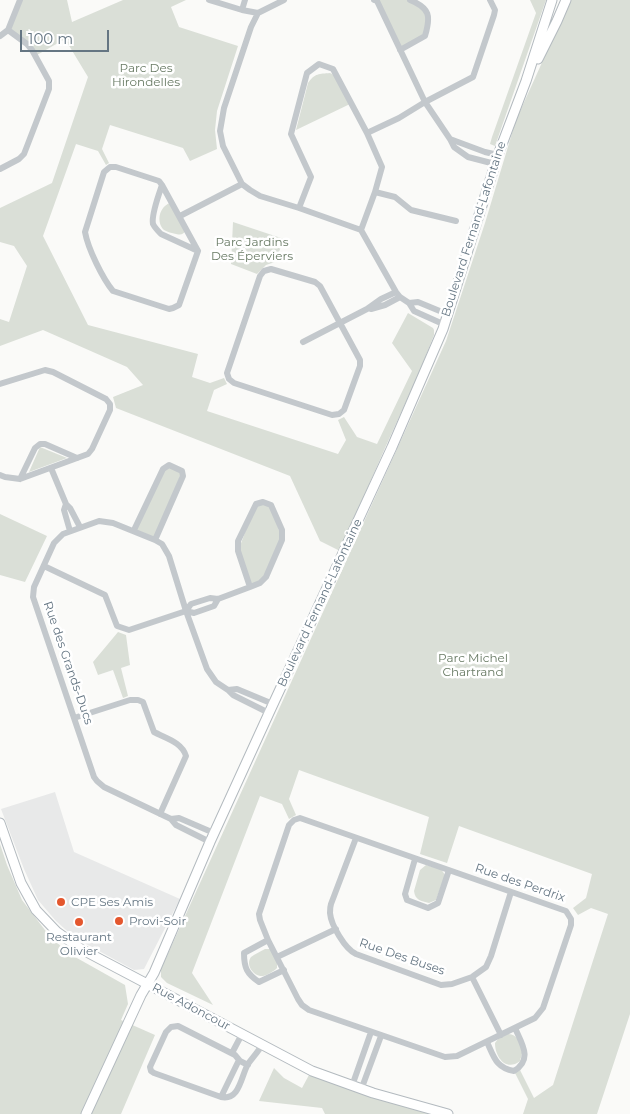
<!DOCTYPE html>
<html>
<head>
<meta charset="utf-8">
<style>
  body { margin:0 }
  #map { position:relative; width:630px; height:1114px; overflow:hidden; background:#fafaf8; font-family:Montserrat,sans-serif }
  canvas { display:block }
  .scale { position:absolute; left:20px; top:30px; width:89px; height:22px; box-sizing:border-box; border:2px solid #657683; border-top:0; padding-left:6px; font-size:15px; line-height:18px; white-space:nowrap; color:#657683; -webkit-text-stroke:4px #fff; paint-order:stroke }
</style>
</head>
<body>
<div id="map">
<canvas width="630" height="1114"></canvas>
<div class="scale">100 m</div>
</div>
<script>
const g = document.querySelector('canvas').getContext('2d');
g.lineJoin = 'round';
function fill(path, color) { g.fillStyle = color; g.fill(path, 'evenodd'); }
function trace(path, color, width, dash) { g.strokeStyle = color; g.lineWidth = width; g.lineCap = dash ? 'butt' : 'round'; g.setLineDash(dash || []); g.stroke(path); }
function label(font, color, halo, rows, align = 'center') {
  g.font = font + ' Montserrat,sans-serif'; g.lineWidth = 5; g.setLineDash([]); g.textBaseline = 'middle'; g.strokeStyle = halo; g.fillStyle = color; for (const [text, x, y, turn = 0] of rows) {
    g.save(); g.translate(x, y); g.rotate((+turn || 0) * Math.PI / 180); g.textAlign = isNaN(turn) ? turn : align; if (halo) g.strokeText(text, 0, 0); g.fillText(text, 0, 0); g.restore();
  }
}
const built = new Path2D(`
  M55,792L74,852L180,899L144,969L134,970L75,938L56,921L38,900L24,869L1,809Z`);
const green = new Path2D(`
  M21,0H67L72,22L123,0H186L171,7L179,27L238,46L217,111L215,130L217,149L190,161L183,148L110,125L102,149L109,163L106,165L98,151L76,144L43,236L88,325L198,354L192,377L210,383L224,378L227,384L214,390L207,411L338,454L346,440L338,420L344,417L357,437L377,444L412,371L392,343L408,313L433,328L434,330V335L419,373L385,448L340,551L320,541L290,476L116,408L113,397L143,385L127,367L43,330L0,346V319L9,322L27,266L14,246L0,242V208L52,183L88,77L65,39L37,55L31,44L9,29Z
  M377,0H410L428,14L425,36L400,50Z
  M530,0H546L495,146L490,144L492,137L536,13Z
  M571,0H630V1014L597,1114H523L528,1099L515,1073L520,1070L534,1098L553,1085L608,914L591,908L578,915L573,908L586,898L592,874L459,826L447,863L420,854L429,817L299,770L289,799L296,815L289,819L282,804L260,796L192,973L213,1005L167,983L161,977V969L446,341L485,223L516,120L559,25L566,7Z
  M330,73L334,75L350,104L296,130L308,83C315,73 319,74 330,73Z
  M170,203L186,230C183,235 181,235 176,234C172,233 167,232 164,230C156,222 159,207 170,203Z
  M233,222L284,239L275,262L266,265L257,274L231,264Z
  M40,447L67,458L29,472Z
  M169,465L182,471L155,540L134,530L163,469Z
  M256,504L271,505L282,540L266,577L250,587L238,551Z
  M0,514L47,536L25,582L0,575Z
  M118,632L126,635L130,665L121,668L128,696L123,698L113,670L98,675L93,662Z
  M0,844L7,865L22,900L48,934L68,953L125,985L128,1004L121,1020L155,1035L121,1114H0Z
  M426,865L441,869L445,875L436,900L429,903C421,901 415,900 414,891L420,870Z
  M265,949H270L277,961V968C274,971 268,975 263,976C254,977 245,965 251,957C255,954 261,951 265,949Z
  M507,1034C517,1033 519,1042 523,1050L520,1061C506,1072 495,1057 495,1043L498,1039Z
  M274,1068L284,1078L302,1088L309,1075L430,1114H325L322,1108L259,1101Z`);
const street = new Path2D(`
  M209,0L242,10L258,13
  M284,0L258,13L251,27L224,108L220,131L223,146L242,184L250,190L260,196L299,208L361,230L396,292L400,297L409,303L414,311L443,324
  M374,0L377,1L425,102L450,139L454,147L468,157L495,164
  M242,10L245,0
  M0,36L8,30L20,0
  M400,50L425,36C431,16 430,8 410,0
  M367,133L399,118L425,102L473,77L494,15L495,10L490,0
  M450,139L485,152L498,155
  M110,167H116L159,181L162,185L198,251L179,305L173,308L169,309L113,291C103,279 88,249 85,232L104,172Z
  M0,169L19,159L24,154L49,89V81L32,50L27,44L8,30
  M162,185C159,194 151,215 153,224C155,228 158,231 161,234L198,251
  M375,192L395,197L411,210L456,221
  M299,208L311,177L291,134L307,73L319,64L333,69L367,133L382,167L375,192L361,230
  M180,216L242,184
  M271,269L315,282L320,286L360,360V366L344,410L339,414L332,415L234,383L229,379L227,373L260,276L264,271Z
  M409,303L418,302L447,314
  M371,309L385,305L400,297
  M303,342L367,309L381,299L396,292
  M0,384L45,370L53,372L106,399L110,404V410L92,449L88,454L20,479L5,477L0,475
  M51,468L66,504
  M20,479L35,448L40,444H45L77,458
  M263,502L271,505L282,530V540L266,577L260,583L250,587L238,551V541L256,504Z
  M134,530L163,469L169,465L182,471L183,476L155,540
  M70,531L64,510L66,504L70,508L80,527
  M44,566L105,595L117,626L129,630L186,611L194,613L214,606L218,599
  M186,611L191,604L210,598L218,599L250,587
  M228,690L237,689L273,704
  M74,718L130,700H138L143,702L154,732C165,738 182,742 186,756L160,814
  M300,818L566,911L571,919V925L543,1008L535,1018L457,1056L445,1057L309,1010L302,1005L298,999L268,940L260,920L259,914L289,825L294,820Z
  M171,819L179,818L214,833
  M356,838L331,904C330,907 330,910 330,913C331,925 345,949 356,954L441,985L452,984L472,977L486,967L491,956L511,892
  M210,842L176,825L171,819L104,787L97,781L94,777L33,597L34,587L54,543L63,534L99,521L113,523L155,540L162,544L169,556L186,611L207,669L216,682L228,690L233,695L269,713
  M415,859L405,894L407,900L428,908L438,903L449,870
  M268,940L244,953C244,968 247,974 259,982L284,970
  M277,957L336,929
  M472,977L501,1035
  M487,1042C494,1057 496,1068 514,1071C533,1059 522,1044 515,1028
  M232,1053L242,1034
  M248,1065L240,1061L235,1055L178,1026L171,1027L166,1032L150,1067L151,1071L154,1073L221,1097C240,1101 241,1076 248,1064C253,1057 258,1052 262,1045
  M352,1086L371,1032
  M361,1090L381,1036
  M221,1097L239,1060`);
const secondary = new Path2D(`
  M538,59L557,21L566,0
  M0,823L21,883L36,910L57,932L81,949L312,1071L373,1093L448,1114
  M86,1114L141,995L154,973L210,842L269,713L392,447L443,329L498,155L526,81L552,0`);
const markers = [
  [61,902,5,"#e4572e"],
  [119,921,5,"#e4572e"],
  [79,922,5,"#e4572e"]
];
const parkNames = [
  ["Parc Des",146,68],
  ["Hirondelles",146,82],
  ["Parc Jardins",252,242],
  ["Des Éperviers",252,256],
  ["Parc Michel",473,658],
  ["Chartrand",473,672]
];
const streetNames = [
  ["Boulevard Fernand-Lafontaine",474,229,-72],
  ["Boulevard Fernand-Lafontaine",320,603,-65],
  ["Rue des Grands-Ducs",68,663,71],
  ["Rue des Perdrix",520,883,19],
  ["Rue Des Buses",402,957,19],
  ["Rue Adoncour",191,1007,28]
];
const poiNames = [
  ["CPE Ses Amis",71,902],
  ["Provi-Soir",129,921],
  ["Restaurant",79,937,"center"],
  ["Olivier",79,951,"center"]
];
fill(built, '#e8e9e9');
fill(green, '#dadfd7');
trace(secondary, '#b3babf', 11);
trace(street, '#c3c8cc', 6);
trace(secondary, '#fff', 9);
for (const [x, y, r, color] of markers) { const dot = new Path2D(); dot.arc(x, y, r, 0, 2 * Math.PI); g.fillStyle = color; g.fill(dot); trace(dot, '#fff', 2); }
label('12px', '#687a64', '#fff', parkNames);
label('12px', '#657683', '#fff', streetNames);
label('12px', '#657683', '#fff', poiNames, 'left');
</script>
</body>
</html>
